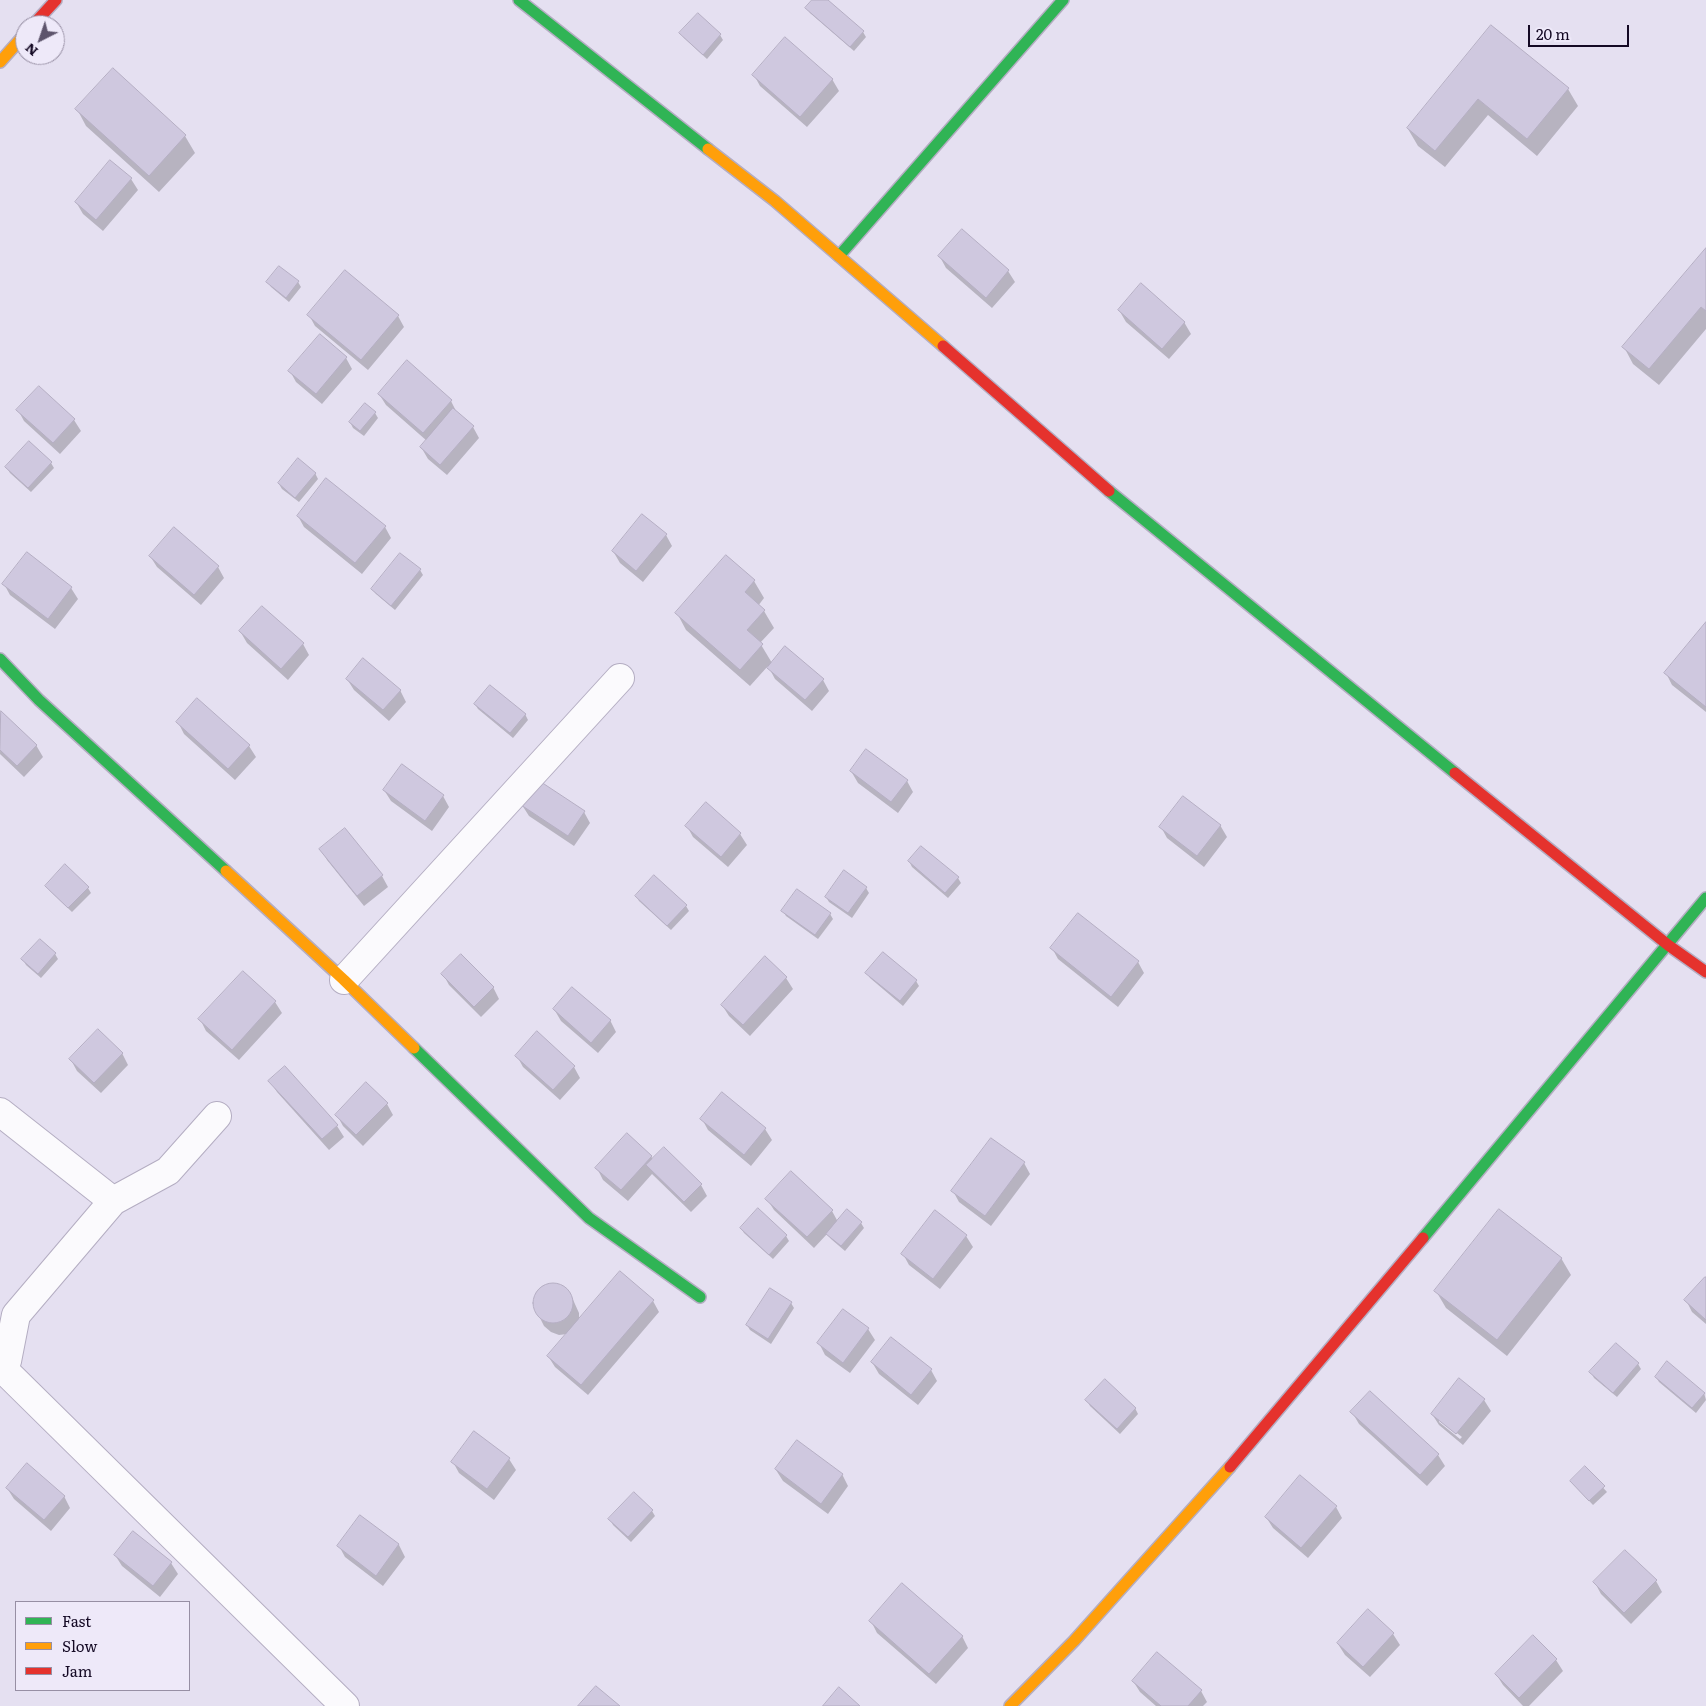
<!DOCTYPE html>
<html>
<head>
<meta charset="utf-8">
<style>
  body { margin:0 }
  #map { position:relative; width:1706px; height:1706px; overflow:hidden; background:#e5e0f1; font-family:Literata,serif }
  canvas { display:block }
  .legend { position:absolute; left:15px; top:1601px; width:175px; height:90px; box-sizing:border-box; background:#eee9f9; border:1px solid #978fa4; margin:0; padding:6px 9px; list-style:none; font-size:15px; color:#140924 }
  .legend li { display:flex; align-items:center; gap:10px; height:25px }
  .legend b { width:25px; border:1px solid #978fa4 }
  .north { position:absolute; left:15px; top:15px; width:50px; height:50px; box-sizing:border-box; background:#eee9f9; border:1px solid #978fa4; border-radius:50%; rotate:221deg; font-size:14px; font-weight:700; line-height:20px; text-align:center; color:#140924 }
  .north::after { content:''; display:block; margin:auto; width:18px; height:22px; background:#5d546c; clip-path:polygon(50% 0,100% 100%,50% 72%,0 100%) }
  .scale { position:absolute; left:1528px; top:25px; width:101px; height:22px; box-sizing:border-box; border:2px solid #140924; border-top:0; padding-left:6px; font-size:15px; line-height:18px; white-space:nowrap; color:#140924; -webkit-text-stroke:4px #eee9f9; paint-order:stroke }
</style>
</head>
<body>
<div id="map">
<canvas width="1706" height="1706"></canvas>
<ul class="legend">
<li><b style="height:6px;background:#30b455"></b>Fast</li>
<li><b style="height:6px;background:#ff9f0a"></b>Slow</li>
<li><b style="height:6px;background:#e5322d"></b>Jam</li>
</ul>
<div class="north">N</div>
<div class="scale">20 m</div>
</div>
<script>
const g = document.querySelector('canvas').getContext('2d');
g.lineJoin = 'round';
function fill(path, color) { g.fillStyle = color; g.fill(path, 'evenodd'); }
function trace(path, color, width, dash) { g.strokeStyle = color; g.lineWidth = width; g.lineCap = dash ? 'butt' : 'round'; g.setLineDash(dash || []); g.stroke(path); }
const shadow = new Path2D(`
  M814,0H826L863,32L866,37L854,51L810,13L807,8Z
  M698,14L720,35L723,40L707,59L684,38L681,33Z
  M1491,27L1568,89L1578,106L1537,156L1488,115L1445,167L1418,146L1408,129Z
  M113,69L185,136L195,153L159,192L86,126L77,109Z
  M754,75L832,79L839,91L807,127L760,86Z
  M131,179L138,190L103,231L83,214L76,202Z
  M962,231L1008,271L1015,282L992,308L946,268L940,257Z
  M1706,250V329L1659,385L1633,364L1624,347Z
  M268,282H298L301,287L289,302L271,287Z
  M1119,310L1184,322L1191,334L1169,359L1126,322Z
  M309,315L398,316L404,327L368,370L315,326Z
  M346,358L352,369L322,404L296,382L290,371Z
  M407,362L451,401L457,413L473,427L479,438L447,475L428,459L421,447L427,441L386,405L379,394Z
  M39,387L74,420L81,431L60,454L24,421L18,410Z
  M365,405L375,413L378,418L364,436L353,428L350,422Z
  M51,463L54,468L31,492L10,473L7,468Z
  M315,473L318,479L299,502L282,489L279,484Z
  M298,516L385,527L391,538L362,574L304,527Z
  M666,535L672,546L643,582L620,563L613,551Z
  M27,554L71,588L78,599L55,629L10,595L4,584Z
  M150,556L218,567L224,578L201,605L157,567Z
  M727,556L754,581L764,598L758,606L764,611L774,628L760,643L772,663L823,680L829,691L812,711L775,679L768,666L750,686L686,630L677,613Z
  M420,570L423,575L395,610L376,594L372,589Z
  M1706,624V712L1672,685L1666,673Z
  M240,631L303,644L309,655L288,680L247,643Z
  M347,679L400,690L406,702L389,721L354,690Z
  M475,704L525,714L528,720L513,738L478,709Z
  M1,713L36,745L43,757L24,777L0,754Z
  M178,722L249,746L256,757L235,780L184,734Z
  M851,771L907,781L913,792L898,813L858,783Z
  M384,790L443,796L449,807L432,831L391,801Z
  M706,804L740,834L747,845L728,867L693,837L687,826Z
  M522,805L584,812L590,823L574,846L529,816Z
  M1220,825L1227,837L1204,867L1167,838L1161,827Z
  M345,829L382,876L388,887L364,906L327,860L321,849Z
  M909,861L958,878L961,883L948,898L912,867Z
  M47,886L88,888L91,893L72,912L50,891Z
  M866,888L869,893L852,918L829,902L826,897Z
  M636,896L686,906L689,911L671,930L639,901Z
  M783,911L830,914L833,919L818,939L786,916Z
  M40,941L55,954L58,959L41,978L26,965L23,959Z
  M1052,948L1138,962L1144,973L1118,1007L1058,959Z
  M243,972L275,1002L282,1013L239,1060L206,1031L200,1019Z
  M867,973L916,981L919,986L903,1006L870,978Z
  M443,974L493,987L499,999L481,1017L449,985Z
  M786,978L793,989L750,1036L729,1016L722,1005Z
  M554,1009L610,1020L616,1032L598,1053L561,1021Z
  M122,1053L128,1065L101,1093L77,1071L71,1060Z
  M517,1056L574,1067L580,1078L560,1100L523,1067Z
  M270,1081L337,1126L344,1137L329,1150L277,1092Z
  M722,1094L765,1129L772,1140L751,1166L708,1130L702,1119Z
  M387,1104L393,1115L363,1146L343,1126L337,1115Z
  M651,1156L653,1160L701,1185L707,1196L691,1212L652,1174L628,1201L603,1180L597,1168Z
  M1024,1163L1030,1174L991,1226L959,1202L953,1191Z
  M767,1199L832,1211L838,1222L861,1223L864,1228L845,1251L831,1239L827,1234L814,1248L774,1210Z
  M741,1228L786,1236L789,1241L773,1259L744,1233Z
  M966,1236L973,1247L940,1289L909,1265L903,1254Z
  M1561,1258L1571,1275L1507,1356L1446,1308L1436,1291Z
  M1706,1279V1324L1692,1312L1686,1300Z
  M555,1284L563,1287L570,1293L579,1313V1320L653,1301L659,1312L588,1395L555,1367L548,1356L567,1334L559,1335L551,1332L544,1326L534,1306L535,1298L539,1290L547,1285Z
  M791,1303L794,1308L771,1344L750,1330L747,1325Z
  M868,1329L875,1340L850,1373L825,1355L819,1343Z
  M872,1362L931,1370L937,1381L918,1405L879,1374Z
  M1638,1364L1641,1369L1617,1397L1594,1378L1591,1372Z
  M1656,1377L1704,1393L1706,1400L1696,1413L1659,1382Z
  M1370,1393L1438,1455L1445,1466L1427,1486L1359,1424L1352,1412Z
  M1087,1400L1135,1408L1138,1414L1120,1434L1090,1406Z
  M1484,1400L1491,1411L1463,1445L1439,1425L1432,1414ZM1439,1419L1462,1437L1460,1439L1439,1422Z
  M475,1433L509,1459L516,1470L494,1500L459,1473L453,1462Z
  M1585,1468L1607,1492L1593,1505L1571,1482Z
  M776,1470L842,1474L848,1486L828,1514L783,1481Z
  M7,1488L64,1496L70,1508L51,1531L14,1499Z
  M1336,1507L1342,1518L1308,1558L1273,1528L1266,1517Z
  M652,1511L655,1516L631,1542L613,1525L610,1519Z
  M361,1517L399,1545L405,1557L383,1586L345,1557L339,1546Z
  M115,1555L171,1563L178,1574L160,1597L122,1566Z
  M1656,1581L1662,1592L1631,1624L1601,1594L1595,1583Z
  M871,1621L962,1636L968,1648L936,1684L877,1633Z
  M1393,1634L1400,1645L1370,1677L1345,1655L1338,1644Z
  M1533,1637L1556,1660L1563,1671L1529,1706H1523L1503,1685L1496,1674Z
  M1133,1681L1201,1691L1207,1702L1203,1706H1156L1140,1692Z`);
const building = new Path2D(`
  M812,0H828L864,31L850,47L805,8Z
  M698,13L721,34L703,55L679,33Z
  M1491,25L1569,88L1527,139L1478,99L1435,151L1407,128Z
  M785,37L833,79L800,117L752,75Z
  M113,68L186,135L149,176L75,109Z
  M110,160L132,178L96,220L75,202Z
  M962,229L1009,270L986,298L938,256Z
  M1706,248V311L1701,307L1649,369L1622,347Z
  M279,266L299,281L286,298L266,282Z
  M345,270L399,315L361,360L307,315Z
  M1141,283L1185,322L1162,349L1118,310Z
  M320,334L347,357L316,394L288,371Z
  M407,360L452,400L423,433L378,394Z
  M39,386L75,419L53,443L16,410Z
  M365,403L376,412L360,431L349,422Z
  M453,408L474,426L440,465L420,447Z
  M29,441L52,462L28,488L5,467Z
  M298,458L316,473L295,498L278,483Z
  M326,478L386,526L355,563L297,516Z
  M642,514L667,534L636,571L612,551Z
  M174,527L219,566L194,595L149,556Z
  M27,552L72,587L48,619L2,584Z
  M400,553L421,569L391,606L371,589Z
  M726,555L755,580L745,592L765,610L747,630L763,644L740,670L675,613Z
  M262,606L304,643L281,669L239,631Z
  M1706,622V707L1664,673Z
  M785,646L824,679L805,700L767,668Z
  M363,658L401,690L383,710L346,679Z
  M490,685L526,714L510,733L474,704Z
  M197,698L250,745L228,769L176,722Z
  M1,711L37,745L17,766L0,750Z
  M866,749L908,780L891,802L850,771Z
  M402,764L444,795L425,821L383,790Z
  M538,780L585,811L568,836L521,805Z
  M1183,796L1221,825L1197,856L1159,827Z
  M706,802L741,833L721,857L685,826Z
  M345,828L383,875L357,896L319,849Z
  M921,846L959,877L945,893L908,861Z
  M65,864L89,887L68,908L45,886Z
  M844,870L867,887L848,913L825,897Z
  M654,875L687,905L667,926L635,896Z
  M797,889L831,913L815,935L781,911Z
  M1078,913L1139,961L1111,997L1050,948Z
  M40,939L56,953L38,974L21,959Z
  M883,952L917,980L900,1001L865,973Z
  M461,954L494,987L474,1007L441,974Z
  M765,956L787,977L743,1025L721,1005Z
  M243,971L276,1001L232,1050L198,1019Z
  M572,987L611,1020L591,1043L553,1009Z
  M98,1029L123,1053L94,1083L69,1059Z
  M537,1031L575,1066L553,1090L515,1056Z
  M285,1066L338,1125L322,1139L268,1081Z
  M366,1082L388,1103L356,1135L335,1115Z
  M722,1092L766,1128L744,1155L700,1119Z
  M627,1133L652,1156L621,1190L595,1168Z
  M991,1138L1025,1162L985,1216L951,1191Z
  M664,1147L702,1184L684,1202L646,1165Z
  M791,1171L833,1210L807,1237L765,1199Z
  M758,1208L787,1235L769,1255L740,1228Z
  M847,1209L862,1222L841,1246L826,1234Z
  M1499,1209L1562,1258L1497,1340L1434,1291Z
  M935,1210L967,1235L933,1279L901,1254Z
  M620,1271L654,1300L581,1385L547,1356Z
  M1705,1277H1706V1320L1684,1300Z
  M533 1303a20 20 0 1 1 40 0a20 20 0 1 1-40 0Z
  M770,1288L792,1302L768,1339L746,1325Z
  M843,1309L869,1328L843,1363L817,1343Z
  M891,1337L932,1369L911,1395L871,1362Z
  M1616,1343L1639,1363L1613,1393L1589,1372Z
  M1667,1361L1705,1393L1692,1408L1655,1377Z
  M1459,1378L1485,1399L1456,1434L1431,1414Z
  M1105,1379L1136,1408L1117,1429L1085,1400Z
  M1370,1391L1439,1454L1420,1475L1350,1412Z
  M474,1431L510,1458L487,1489L451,1462Z
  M797,1440L843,1474L821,1504L775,1469Z
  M27,1463L65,1496L44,1520L6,1488Z
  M1585,1466L1605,1486L1589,1501L1570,1481Z
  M1300,1475L1337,1506L1301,1548L1265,1517Z
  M634,1492L653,1510L628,1537L608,1519Z
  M360,1515L399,1544L376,1576L337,1546Z
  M133,1531L172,1562L153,1586L114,1555Z
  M1625,1550L1657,1580L1624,1613L1593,1582Z
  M902,1583L963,1636L929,1674L869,1621Z
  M1368,1609L1394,1633L1363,1667L1337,1643Z
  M1533,1635L1557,1659L1519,1698L1495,1674Z
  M1157,1652L1202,1690L1188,1706H1161L1132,1681Z
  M596,1686L620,1706H578Z
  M839,1687L860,1706H823Z`);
const street = new Path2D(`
  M344,980L620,678
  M0,1112L113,1201
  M1,1367L345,1706
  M0,1369L7,1361L16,1315L113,1201L168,1171L217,1116`);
const fast = new Path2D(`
  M519,0L708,149
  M839,256L1063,0
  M1109,491L1455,773
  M0,659L39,700L226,871
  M414,1048L589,1218L700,1297
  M1423,1238L1706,898`);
const slow = new Path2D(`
  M0,62L25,34
  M708,149L775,201L943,346
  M226,871L344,980L414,1048
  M1010,1706L1074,1641L1230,1467`);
const jam = new Path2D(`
  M33,25L56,0
  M943,346L1109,491
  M1455,773L1668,945L1706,972
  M1230,1467L1423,1238`);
fill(shadow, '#0003');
fill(building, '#cfc8df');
trace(building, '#b5aec3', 1);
trace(street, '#b4adc2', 30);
trace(fast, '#b4adc2', 14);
trace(slow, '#b4adc2', 14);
trace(jam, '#b4adc2', 14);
trace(street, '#fbfafd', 28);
trace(fast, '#30b455', 11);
trace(slow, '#ff9f0a', 11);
trace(jam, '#e5322d', 11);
</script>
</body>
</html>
